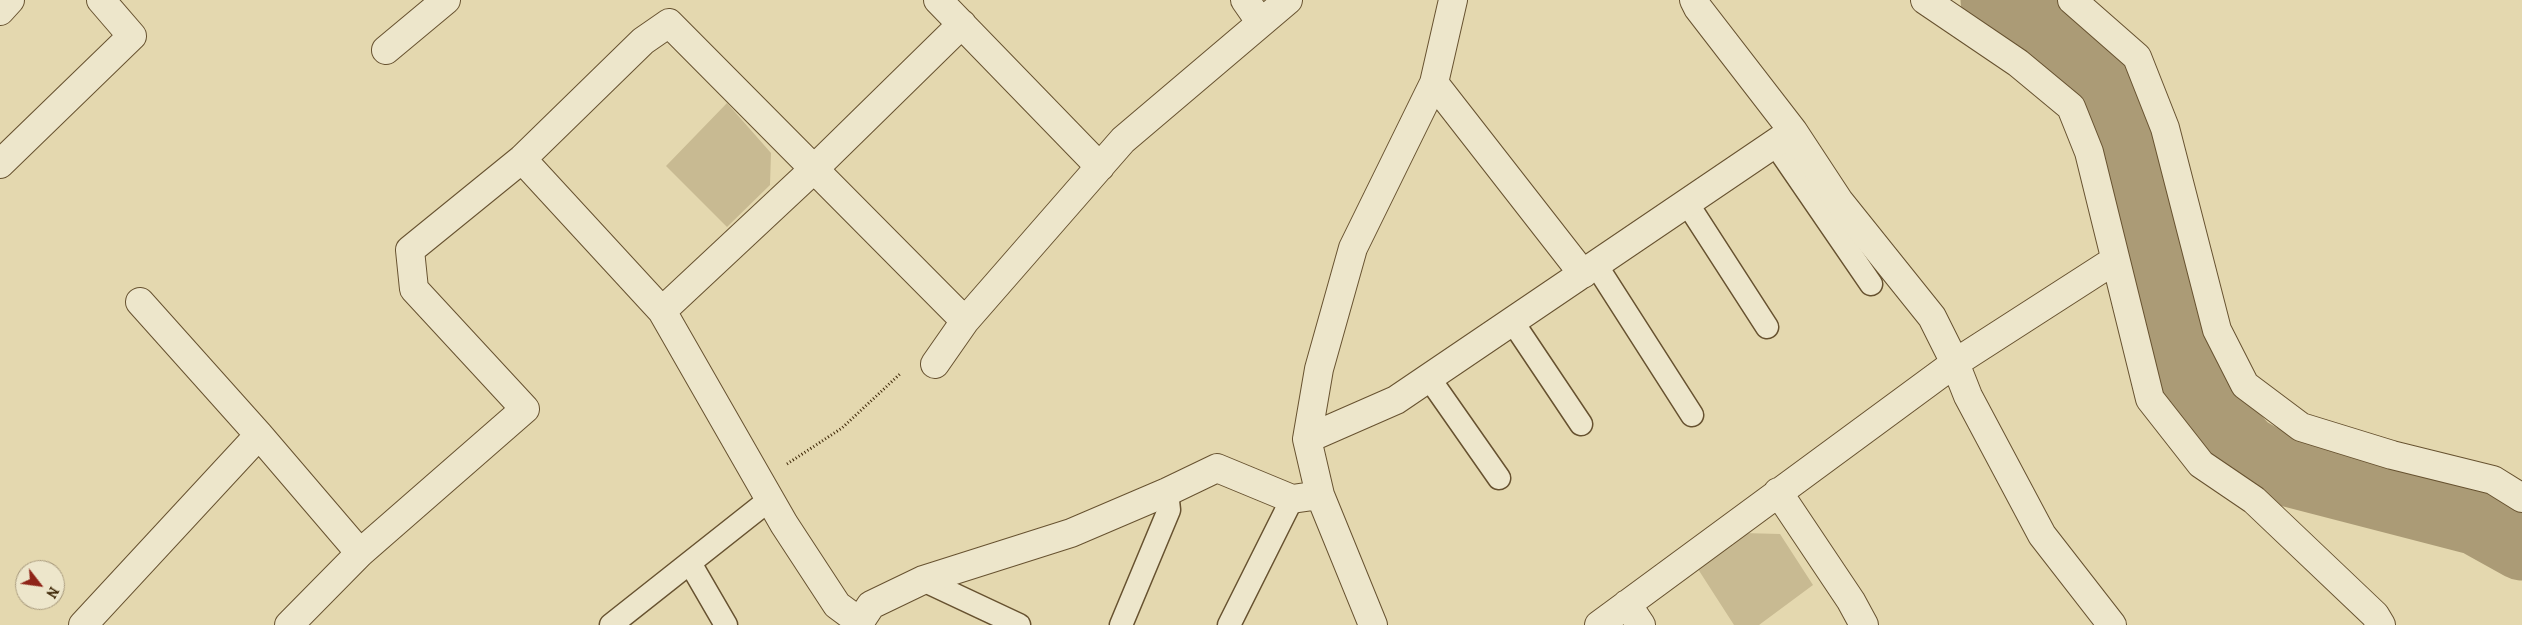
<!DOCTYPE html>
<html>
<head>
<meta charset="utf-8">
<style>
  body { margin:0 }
  #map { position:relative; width:2522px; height:625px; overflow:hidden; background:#e4d8af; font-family:Alegreya,serif }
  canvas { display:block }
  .north { position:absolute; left:15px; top:560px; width:50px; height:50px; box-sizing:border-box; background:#ede6cb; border:1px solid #a7997c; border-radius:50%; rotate:120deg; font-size:14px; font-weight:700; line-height:20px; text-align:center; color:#3d2606 }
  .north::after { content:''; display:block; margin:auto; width:18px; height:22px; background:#8f2418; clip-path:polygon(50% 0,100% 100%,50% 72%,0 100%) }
</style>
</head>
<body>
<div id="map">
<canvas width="2522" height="625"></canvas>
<div class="north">N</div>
</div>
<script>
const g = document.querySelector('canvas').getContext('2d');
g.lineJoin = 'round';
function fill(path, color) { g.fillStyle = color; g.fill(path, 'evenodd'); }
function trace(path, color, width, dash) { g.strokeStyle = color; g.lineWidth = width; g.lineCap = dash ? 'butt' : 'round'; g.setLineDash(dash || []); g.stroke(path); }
const green = new Path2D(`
  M727,103L771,153L770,185L727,227L666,166Z
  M1743,533L1780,534L1813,585L1759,625H1734L1696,566Z`);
const river = new Path2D(`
  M1996,0L2087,55L2107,81L2118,107L2186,375L2214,417L2246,451L2276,468L2477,520L2522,545`);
const path = new Path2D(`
  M787,464L842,428L901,373`);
const lane = new Path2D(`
  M1775,144L1871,284
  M1687,203L1767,327
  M1596,265L1692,415
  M1512,321L1581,424
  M1429,378L1499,478
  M690,563L726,625
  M923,580L1019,625
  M611,625L769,500
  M1121,625L1169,510L1167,492
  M1229,625L1292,499`);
const street = new Path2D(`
  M938,0L1100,167
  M1245,0L1261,23
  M1694,0L1698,8L1793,131L1839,201L1932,317L1955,363L1968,396L2042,535L2112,625
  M1925,0L2018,63L2071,107L2089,152L2150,399L2201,464L2254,500L2375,615L2381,625
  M2072,0L2137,57L2165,128L2217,330L2245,385L2301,427L2392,455L2493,480L2522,498
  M0,11L10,0
  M386,50L446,0
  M1434,83L1583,274
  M522,159L662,311L784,524L837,605L860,622
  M0,164L132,36L101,0
  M140,302L259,435
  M662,311L814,169L962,24
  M935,364L965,321
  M1307,439L1396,400L1793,131
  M1778,492L1851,601L1864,625
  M1627,604L1641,625
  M83,625L259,435L360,553
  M289,625L360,553L525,409L414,289L410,250L522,159L643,41L669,23L965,321L1123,140L1288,0
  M858,625L871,605L923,580L1071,533L1167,492L1217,468L1292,499L1320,495
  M1373,625L1320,495L1307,439L1319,369L1353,248L1434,83L1453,0
  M1599,625L1955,363L2115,260`);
fill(green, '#c8ba92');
trace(river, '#ab9b76', 71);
trace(lane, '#675230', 25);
trace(street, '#675230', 30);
trace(path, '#3d2606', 3, [1, 2.5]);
trace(lane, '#ede6cb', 22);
trace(street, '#ede6cb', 28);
</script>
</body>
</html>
